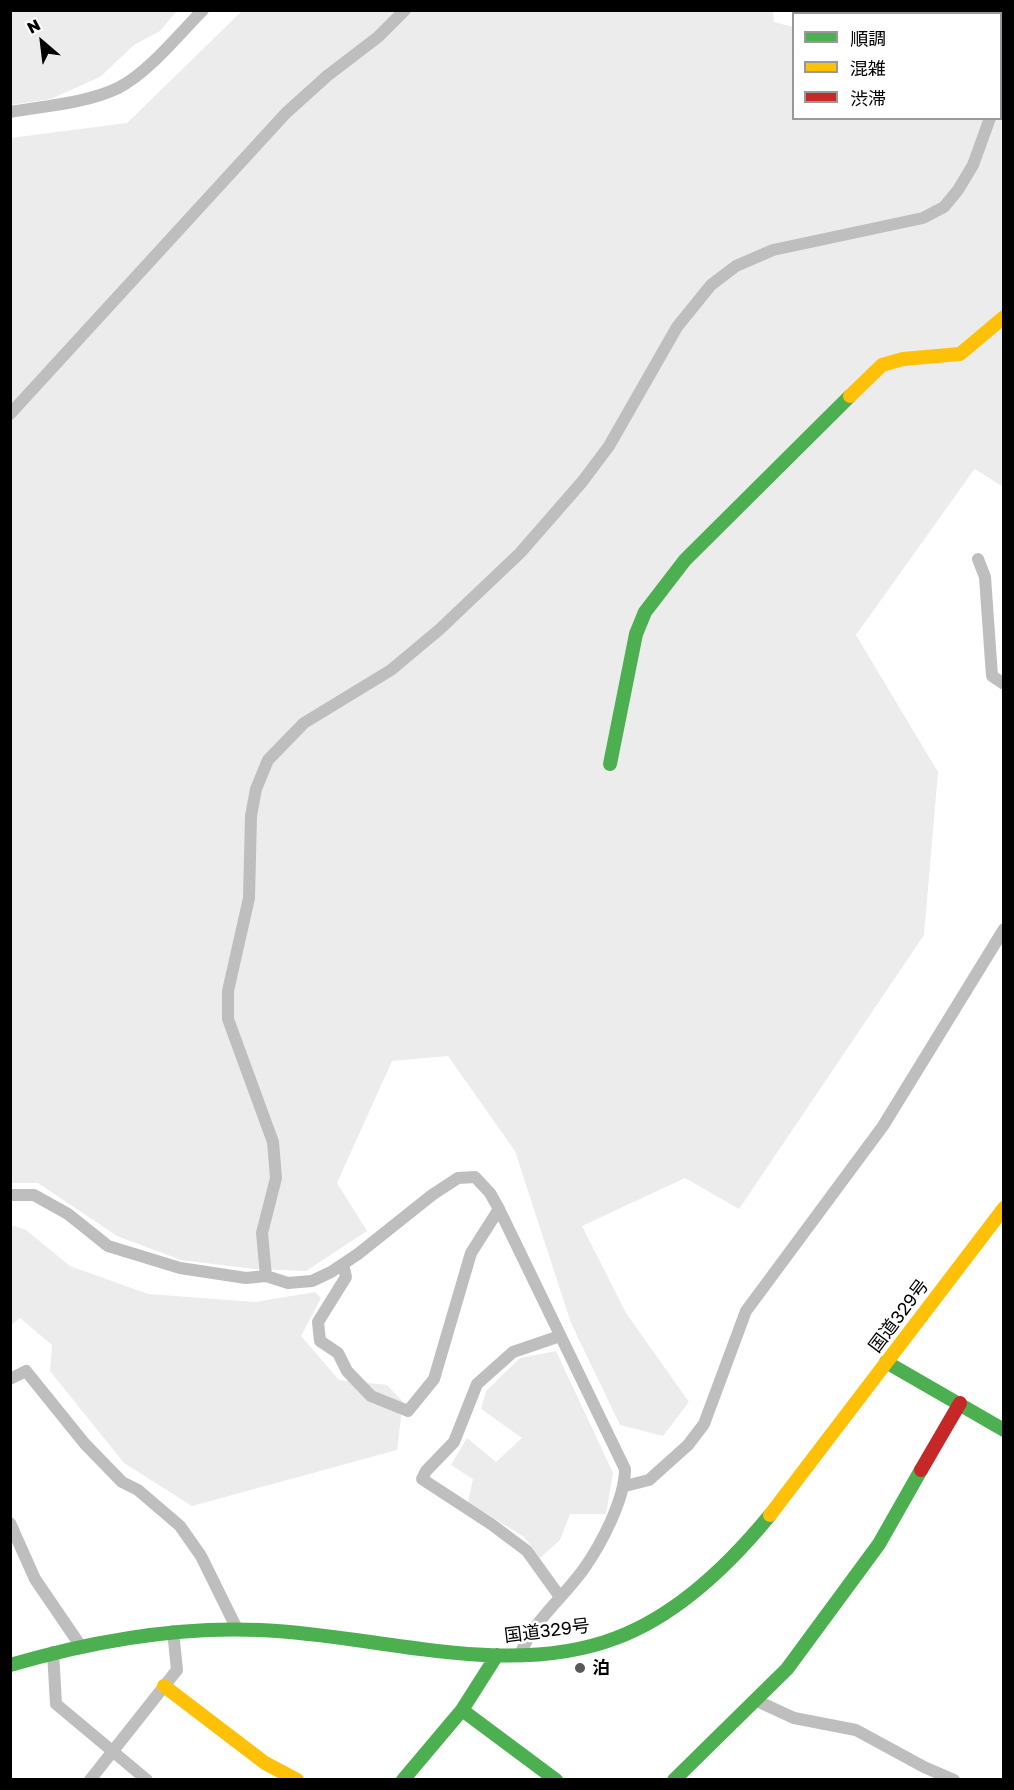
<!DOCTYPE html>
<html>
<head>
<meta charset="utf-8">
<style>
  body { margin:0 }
  #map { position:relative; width:1014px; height:1790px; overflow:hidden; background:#fff; font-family:"Golos Text","Noto Sans JP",sans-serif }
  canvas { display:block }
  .frame { position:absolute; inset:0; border:12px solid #000; pointer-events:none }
  .legend { position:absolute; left:792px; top:12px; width:210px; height:108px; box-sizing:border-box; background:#fff; border:2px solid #999; margin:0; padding:8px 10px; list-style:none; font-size:18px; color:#000 }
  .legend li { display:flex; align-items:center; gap:12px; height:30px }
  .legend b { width:30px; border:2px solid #999 }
  .north { position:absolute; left:12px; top:12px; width:60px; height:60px; -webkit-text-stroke:4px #fff; paint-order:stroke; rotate:332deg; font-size:16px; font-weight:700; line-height:24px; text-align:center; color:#000 }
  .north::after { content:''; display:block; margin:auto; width:21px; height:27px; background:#000; clip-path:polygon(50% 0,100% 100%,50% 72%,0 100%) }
</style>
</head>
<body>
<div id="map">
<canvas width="1014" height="1790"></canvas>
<div class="frame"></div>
<ul class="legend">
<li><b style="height:8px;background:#4caf50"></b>順調</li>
<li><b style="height:8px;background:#ffc107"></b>混雑</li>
<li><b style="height:8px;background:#c62828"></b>渋滞</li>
</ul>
<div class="north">N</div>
</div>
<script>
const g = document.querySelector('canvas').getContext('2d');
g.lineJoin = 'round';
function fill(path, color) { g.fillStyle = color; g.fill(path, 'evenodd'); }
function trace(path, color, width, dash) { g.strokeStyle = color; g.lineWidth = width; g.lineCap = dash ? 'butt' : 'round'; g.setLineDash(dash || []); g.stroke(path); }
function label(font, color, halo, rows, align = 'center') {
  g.font = font + ' "Golos Text","Noto Sans JP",sans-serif'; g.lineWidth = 5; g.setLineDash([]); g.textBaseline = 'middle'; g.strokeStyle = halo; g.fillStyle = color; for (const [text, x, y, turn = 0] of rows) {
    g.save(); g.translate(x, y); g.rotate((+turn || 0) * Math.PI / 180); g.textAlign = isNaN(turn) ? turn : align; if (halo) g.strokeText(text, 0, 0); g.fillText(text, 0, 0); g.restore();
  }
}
const green = new Path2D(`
  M11,10H177V11L160,31L134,45L100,77L51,99L11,105Z
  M242,11H773L774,22L793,27L794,118H1000L1001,77L1003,76V487L975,469L973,471L856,635L938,772L924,935L739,1209L685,1178L582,1226L626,1313L689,1402L663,1436L620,1425L571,1323L515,1151L448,1056L392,1061L337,1183L367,1231L306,1271L254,1269L181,1260L117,1236L38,1183H11L10,138L127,123Z
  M11,1225L26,1230L70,1266L148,1294L255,1302L315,1292L321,1298L301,1336L339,1380L387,1385L403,1402L397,1450L192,1506L124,1463L50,1371L52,1345L20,1318L11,1325Z
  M556,1351L613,1473L606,1514H570L560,1540L540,1558L524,1537L468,1502L473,1479L451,1465L467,1438L496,1462L522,1438L481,1409L486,1391L520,1358Z`);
const street = new Path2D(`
  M857,10L858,14
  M1000,49H1004
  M1000,81L1004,66
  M10,112C45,106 87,103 118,88C148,73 179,34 203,10
  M10,414L286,113L327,76L378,37L405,10
  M978,559L985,577L992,676L1004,684
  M10,1195H34L68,1214L108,1246L180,1268L246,1278L266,1276L288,1283L312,1281L331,1272L358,1254L432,1195L458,1178L475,1177L490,1193L499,1209L625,1469C625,1499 601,1545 583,1570C562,1599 533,1621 520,1655
  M343,1264L346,1277L318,1322L320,1341L338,1353L347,1371L371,1396L408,1411L434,1379L471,1253L499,1209
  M266,1276L262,1233L276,1178L273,1142L228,1019V991L249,898L251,816L256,789L268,760L304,723L391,670L440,629L520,553L582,482L609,446L677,327L711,285L736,266L773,250L923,218L944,207L958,190L973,165L990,118
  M10,1379L26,1371L85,1444L122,1482L138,1490L180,1526L201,1556L237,1629
  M625,1486L649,1480L688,1445L704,1424L746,1311L883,1126L1004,929
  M10,1523L35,1579L80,1645
  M560,1597L527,1551L491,1524L422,1479L426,1471L454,1442L477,1384L513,1352L560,1336
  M53,1652L56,1704L147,1780
  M757,1701L794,1718L856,1730L924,1767L954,1780
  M90,1780L177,1670L173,1631`);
const fast = new Path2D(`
  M610,764L636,634L645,612L685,560L850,396
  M886,1362L1004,1430
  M10,1665C92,1641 175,1626 260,1630C373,1634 507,1680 616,1638C678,1615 729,1565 770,1515
  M462,1710L556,1780
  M403,1780L462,1710L497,1655
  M674,1780L787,1669L879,1544L921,1470`);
const slow = new Path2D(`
  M850,396L882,365L903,359L960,354L1004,317
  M770,1515L1004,1208
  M164,1686L265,1763L297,1780`);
const jam = new Path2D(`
  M921,1470L960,1403`);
const markers = [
  [580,1668,6,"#595959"]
];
const streetNames = [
  ["国道329号",899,1316,-53],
  ["国道329号",547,1631,-7]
];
const poiNames = [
  ["泊",592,1668]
];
fill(green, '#ececec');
trace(street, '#bebebe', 12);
trace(fast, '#4caf50', 14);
trace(slow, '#ffc107', 14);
trace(jam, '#c62828', 14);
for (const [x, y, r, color] of markers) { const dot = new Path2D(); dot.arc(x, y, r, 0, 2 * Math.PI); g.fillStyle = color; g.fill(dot); trace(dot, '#fff', 2); }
label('18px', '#000', '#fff', streetNames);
label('bold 18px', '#000', '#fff', poiNames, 'left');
</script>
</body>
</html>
